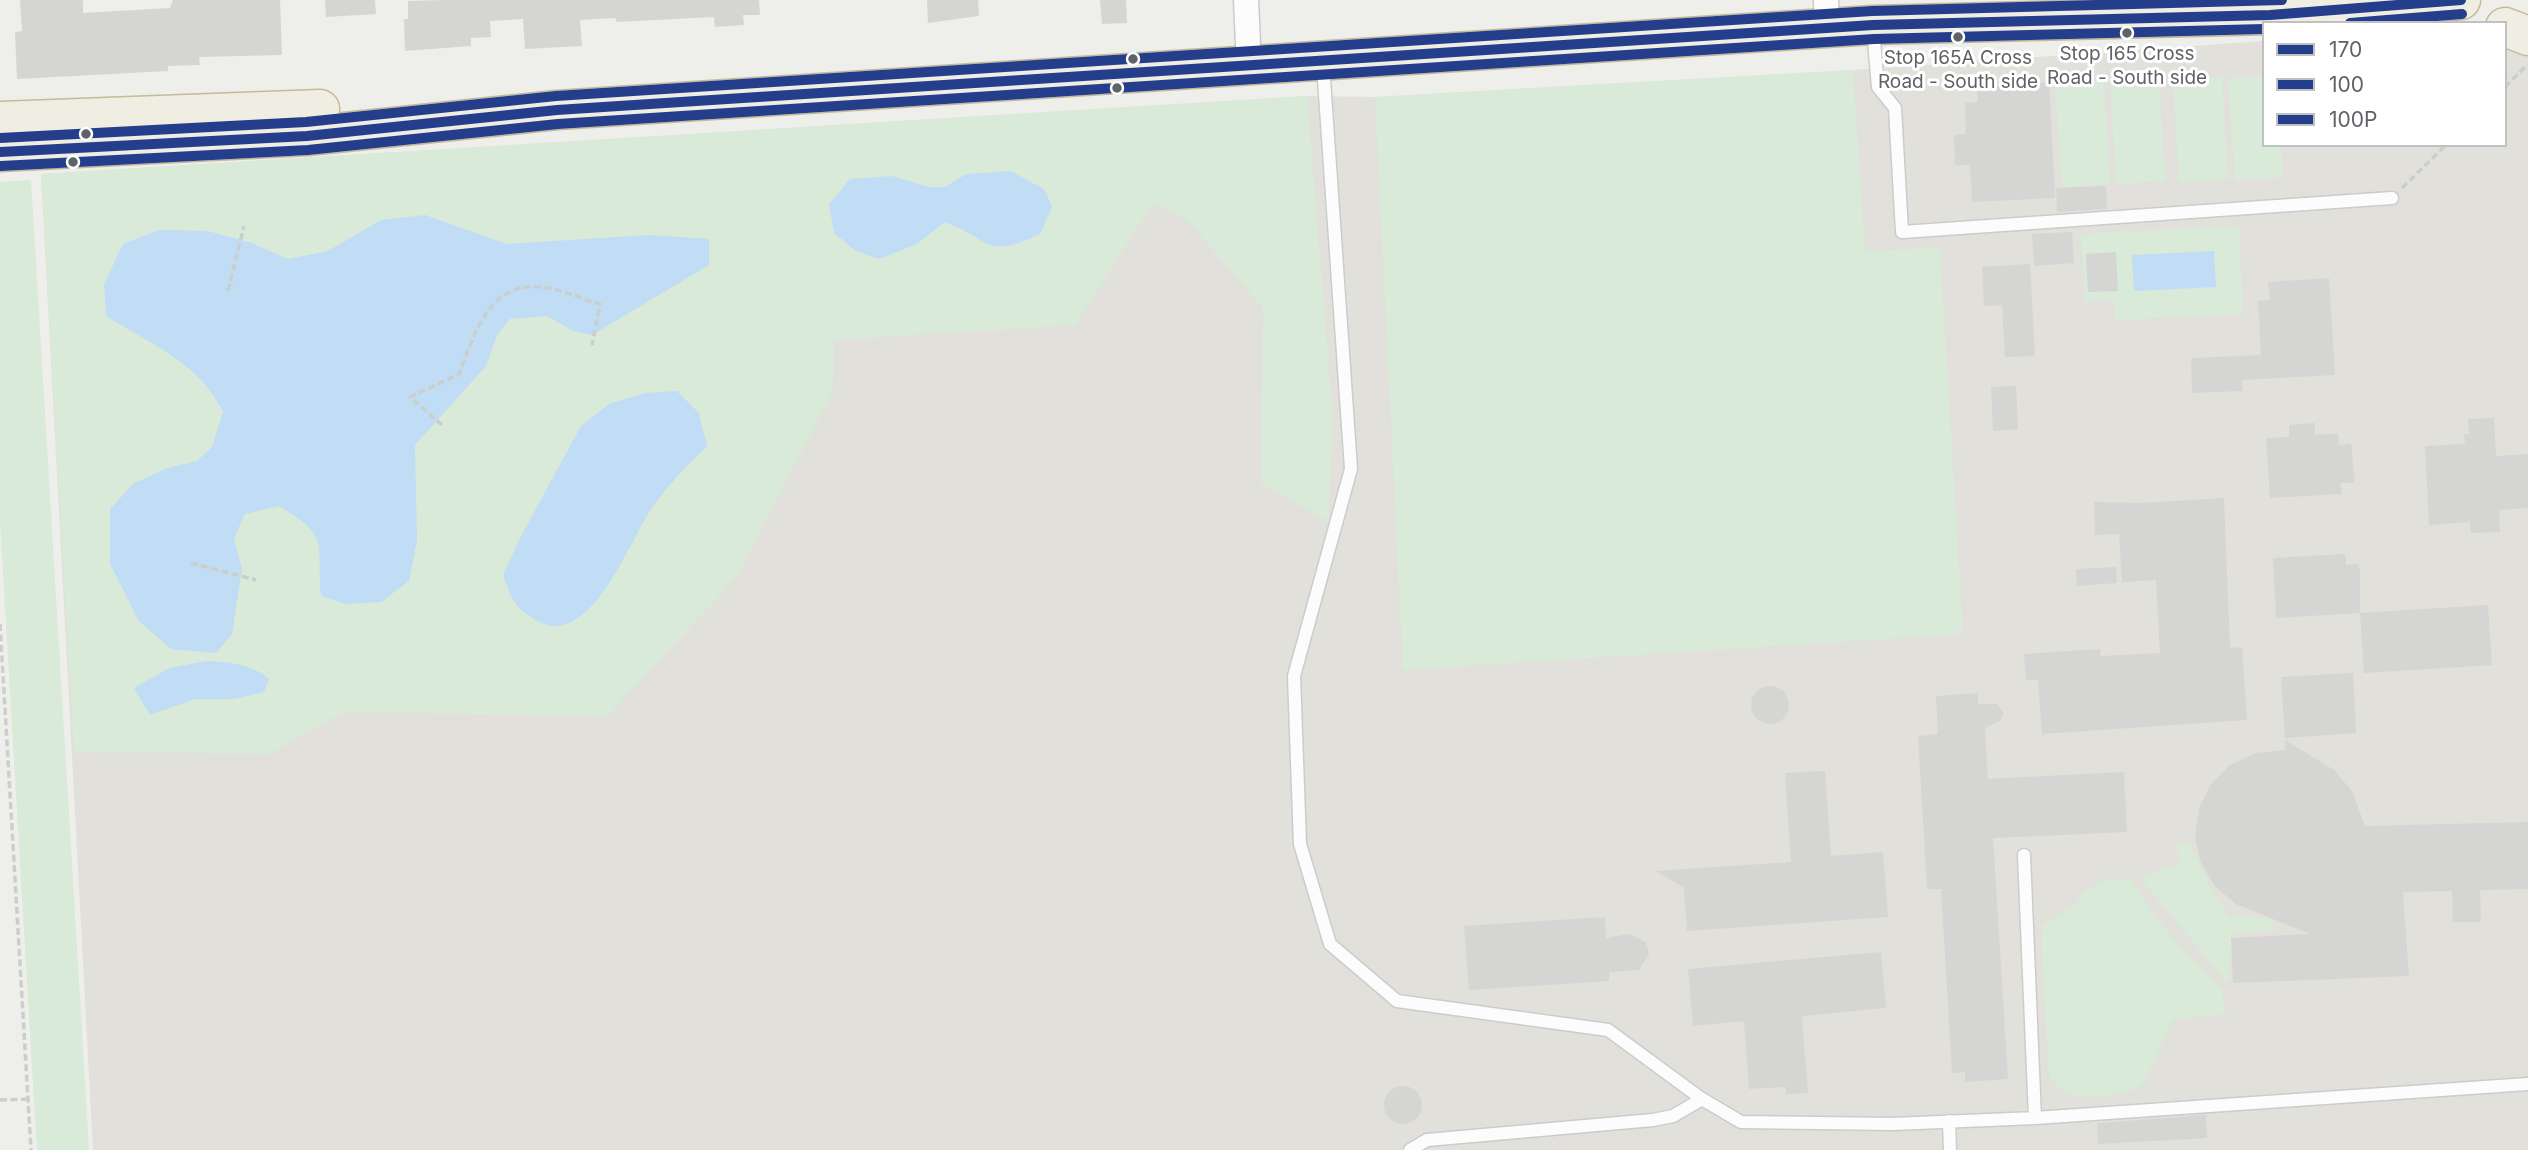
<!DOCTYPE html>
<html>
<head>
<meta charset="utf-8">
<style>
  body { margin:0 }
  #map { position:relative; width:2528px; height:1150px; overflow:hidden; background:#eeeeea; font-family:Inter,sans-serif }
  canvas { display:block }
  .legend { position:absolute; left:2262px; top:21px; width:245px; height:126px; box-sizing:border-box; background:#fff; border:2px solid #bfc0c2; margin:0; padding:9px 12px; list-style:none; font-size:21px; color:#5f6267 }
  .legend li { display:flex; align-items:center; gap:14px; height:35px }
  .legend b { width:35px; border:2px solid #bfc0c2 }
</style>
</head>
<body>
<div id="map">
<canvas width="2528" height="1150"></canvas>
<ul class="legend">
<li><b style="height:9px;background:#243e8c"></b>170</li>
<li><b style="height:9px;background:#243e8c"></b>100</li>
<li><b style="height:9px;background:#243e8c"></b>100P</li>
</ul>
</div>
<script>
const g = document.querySelector('canvas').getContext('2d');
g.lineJoin = 'round';
function fill(path, color) { g.fillStyle = color; g.fill(path, 'evenodd'); }
function trace(path, color, width, dash) { g.strokeStyle = color; g.lineWidth = width; g.lineCap = dash ? 'butt' : 'round'; g.setLineDash(dash || []); g.stroke(path); }
function label(font, color, halo, rows, align = 'center') {
  g.font = font + ' Inter,sans-serif'; g.lineWidth = 6; g.setLineDash([]); g.textBaseline = 'middle'; g.strokeStyle = halo; g.fillStyle = color; for (const [text, x, y, turn = 0] of rows) {
    g.save(); g.translate(x, y); g.rotate((+turn || 0) * Math.PI / 180); g.textAlign = isNaN(turn) ? turn : align; if (halo) g.strokeText(text, 0, 0); g.fillText(text, 0, 0); g.restore();
  }
}
const education = new Path2D(`
  M2505,25L2528,27V1150H93L41,174L1307,96L1375,97L1853,70L2264,41V145H2505Z`);
const green = new Path2D(`
  M1853,70L1865,251L1940,248L1963,634L1403,670L1375,97Z
  M2264,76V145H2281L2283,177L2235,180L2228,78Z
  M2222,77L2228,179L2179,182L2173,80Z
  M2159,79L2165,181L2116,184L2110,82Z
  M2104,82L2110,184L2062,187L2055,85Z
  M1307,96L1333,419L1328,521L1261,484L1263,308L1184,217L1153,204L1075,325L834,340L833,391L737,577L608,716L344,712L270,754L74,752L41,174Z
  M31,180L87,1115L89,1150H37L35,1118L0,521V182Z
  M2239,226L2243,314L2115,320L2114,300L2085,302L2081,234Z
  M2189,842L2213,892L2229,916L2271,918L2275,930L2233,932L2228,984L2140,878L2181,863L2175,846Z
  M2105,879H2129L2170,935L2222,990L2225,1014L2173,1020L2142,1086C2115,1097 2062,1109 2049,1074L2041,938L2044,924L2075,904L2086,890Z`);
const water = new Path2D(`
  M1010,171L1044,189L1052,206L1041,233C986,261 992,240 945,222L917,244L879,259L856,251L834,233L829,204L850,179L892,176L929,187H945L966,174Z
  M425,215L507,244L649,235L709,239V265L592,335L573,331L547,316L510,319L497,335L486,366L415,445L417,540L409,581L381,602L345,604L321,596C316,544 332,537 279,506L245,514L234,538L242,569L232,634L216,653L171,649L139,621L110,564V509L133,484L167,468L197,461L212,447L223,412C199,362 150,344 106,316L104,284L123,244L159,230L208,231L252,243L288,259L328,251L381,220Z
  M2214,251L2216,287L2134,291L2132,255Z
  M677,391L699,413L707,447C687,465 669,484 653,506C630,539 590,653 536,620C513,606 512,600 503,575L520,538L581,426L609,404L645,393Z
  M207,661C231,662 251,664 269,679L264,692L234,699H195L150,715L134,688L169,668Z`);
const building = new Path2D(`
  M20,0H83V13L170,8L173,0H280L282,55L199,57L200,65L168,66V71L17,79L15,32L22,31Z
  M325,0H375L376,14L326,17Z
  M446,0H759L760,15H743L744,25L715,27L714,17L616,22V18L580,20L582,46L525,49L523,19L490,21L491,37L471,38V46L405,51L404,19H408V1Z
  M927,0H978L979,16L928,23Z
  M1100,0H1126L1127,23L1102,24Z
  M2049,82L2055,198L1972,202L1970,165H1955L1954,135L1966,134L1965,103L1978,102L1977,86Z
  M2106,186L2107,209L2057,212L2056,188Z
  M2072,232L2074,263L2034,266L2032,234Z
  M2116,252L2118,291L2088,292L2086,254Z
  M2030,264L2035,356L2005,357L2002,305L1984,306L1982,267Z
  M2329,278L2335,375L2242,380L2243,391L2192,393L2191,358L2261,355L2258,301L2270,300L2268,282Z
  M2016,386L2018,429L1993,431L1991,387Z
  M2494,418L2496,456L2528,454V508L2499,510L2500,532L2471,533L2470,522L2429,525L2425,446L2465,444L2464,434H2469L2468,419Z
  M2315,423V435L2338,434L2339,445L2351,444L2355,483H2340L2342,494L2270,498L2266,438L2289,437V425Z
  M2224,498L2230,648L2242,647L2247,720L2042,734L2038,680H2026L2024,654L2100,649L2101,656L2160,653L2156,580L2122,582L2119,534L2095,535L2094,502L2142,503Z
  M2345,554L2346,565L2358,564L2360,571V613L2488,605L2492,665L2364,673L2360,613L2276,618L2273,558Z
  M2116,567L2117,583L2077,586L2076,569Z
  M2353,673L2356,733L2285,738L2281,677Z
  M1751 705a19 19 0 1 1 38 0a19 19 0 1 1-38 0Z
  M1978,693V704H1997L2004,713L2000,721L1985,728L1988,779L2124,772L2127,832L1993,838L2008,1079L1965,1082V1072L1952,1073L1941,889H1927L1918,736L1938,734L1936,696Z
  M2285,740L2334,770L2352,791L2365,826L2528,822V889L2480,890L2481,922H2453L2452,891L2403,892L2409,976L2233,983L2231,938L2310,934L2236,904L2215,886L2201,863L2195,836L2199,809L2211,784L2230,765L2256,753L2285,750Z
  M1825,771L1831,856L1883,852L1888,917L1687,931L1684,888L1656,871L1791,862L1785,773Z
  M1605,917L1606,938L1629,934L1646,942L1649,954L1639,970L1609,972V981L1469,990L1464,926Z
  M1881,952L1886,1008L1802,1016L1808,1093L1786,1094V1087L1749,1089L1744,1021L1693,1026L1688,969Z
  M1384 1105a19 19 0 1 1 38 0a19 19 0 1 1-38 0Z
  M2206,1115L2207,1138L2098,1144L2097,1123Z`);
const path = new Path2D(`
  M2505,87L2525,67
  M2402,188L2446,145
  M228,291L244,226
  M442,425L410,397L459,374C474,336 488,281 542,287C561,289 581,299 600,304L592,345
  M191,563L256,580
  M0,624L31,1150
  M0,1100L28,1099`);
const lane = new Path2D(`
  M1873,29L1878,87L1895,108L1902,232L2392,198
  M1323,65L1351,469L1294,676L1300,844L1330,944L1397,1001L1608,1030L1702,1099L1741,1122L1893,1124L2035,1118L2528,1084
  M2024,855L2035,1118
  M1949,1121L1950,1150
  M1410,1150L1427,1140L1653,1120L1673,1116L1702,1099`);
const street = new Path2D(`
  M1246,0L1249,66
  M1826,0L1827,28`);
const highway = new Path2D(`
  M2505,27L2528,36
  M0,121L320,109
  M0,152L307,136L557,110L1873,25L2270,15L2461,0`);
const bus1 = new Path2D(`
  M0,152L307,136L557,110L1873,25L2270,15L2461,0`);
const bus2 = new Path2D(`
  M2350,23L2462,14
  M1,166L308,150L558,124L1874,39L2264,29`);
const bus3 = new Path2D(`
  M0,138L306,122L556,96L1872,11L2282,0`);
const markers = [
  [2127,33,6,"#5f6267"],
  [1958,37,6,"#5f6267"],
  [1133,59,6,"#5f6267"],
  [1117,88,6,"#5f6267"],
  [86,134,6,"#5f6267"],
  [73,162,6,"#5f6267"]
];
const busNames = [
  ["Stop 165 Cross",2127,54],
  ["Road - South side",2127,78],
  ["Stop 165A Cross",1958,58],
  ["Road - South side",1958,82]
];
fill(education, '#e1e0da');
fill(green, '#d9ead8');
fill(water, '#c1dcf5');
fill(building, '#d5d5d3');
trace(lane, '#cbcccc', 15);
trace(street, '#cbcccc', 27);
trace(highway, '#c5ba98', 41);
trace(path, '#cacfcd', 3.5, [7, 3.5]);
trace(lane, '#fcfcfc', 12);
trace(street, '#fcfcfc', 24);
trace(highway, '#f0ede3', 38);
trace(bus1, '#243e8c', 10);
trace(bus2, '#243e8c', 10);
trace(bus3, '#243e8c', 10);
for (const [x, y, r, color] of markers) { const dot = new Path2D(); dot.arc(x, y, r, 0, 2 * Math.PI); g.fillStyle = color; g.fill(dot); trace(dot, '#fff', 2.5); }
label('19px', '#5f6267', '#fff', busNames);
</script>
</body>
</html>
